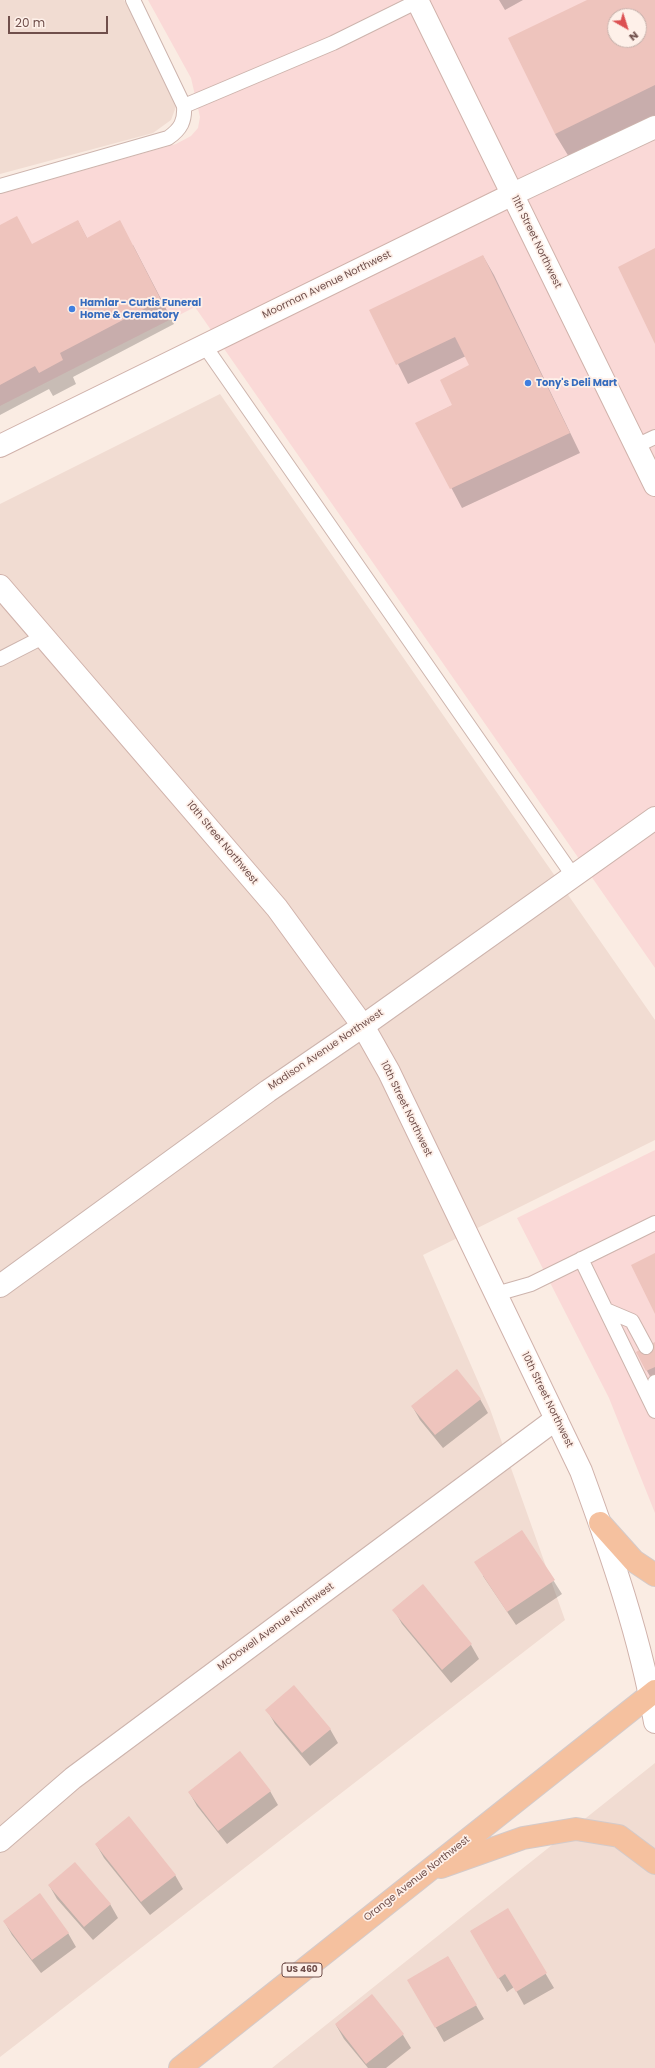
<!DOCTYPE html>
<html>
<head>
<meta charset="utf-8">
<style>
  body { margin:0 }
  #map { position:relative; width:655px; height:2068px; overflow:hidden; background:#faece3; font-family:Poppins,sans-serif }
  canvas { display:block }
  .north { position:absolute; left:607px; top:8px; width:40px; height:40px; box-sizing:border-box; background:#fef0e9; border:1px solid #c5b0aa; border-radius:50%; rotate:141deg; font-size:11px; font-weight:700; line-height:16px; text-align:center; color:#704f4b }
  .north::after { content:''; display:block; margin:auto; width:14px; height:18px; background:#dc5052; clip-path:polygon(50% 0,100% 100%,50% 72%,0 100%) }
  .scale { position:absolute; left:8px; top:16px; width:100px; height:18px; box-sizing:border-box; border:2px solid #704f4b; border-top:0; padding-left:5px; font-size:12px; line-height:14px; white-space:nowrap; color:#704f4b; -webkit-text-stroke:3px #fef0e9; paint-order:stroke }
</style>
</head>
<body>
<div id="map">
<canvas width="655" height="2068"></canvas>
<div class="north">N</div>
<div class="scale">20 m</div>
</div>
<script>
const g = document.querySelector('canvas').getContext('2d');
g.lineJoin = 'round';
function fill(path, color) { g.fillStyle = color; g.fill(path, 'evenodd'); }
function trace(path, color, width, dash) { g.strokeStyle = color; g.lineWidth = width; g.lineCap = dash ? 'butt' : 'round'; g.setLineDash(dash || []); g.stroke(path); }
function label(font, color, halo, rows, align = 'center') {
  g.font = font + ' Poppins,sans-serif'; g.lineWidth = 3.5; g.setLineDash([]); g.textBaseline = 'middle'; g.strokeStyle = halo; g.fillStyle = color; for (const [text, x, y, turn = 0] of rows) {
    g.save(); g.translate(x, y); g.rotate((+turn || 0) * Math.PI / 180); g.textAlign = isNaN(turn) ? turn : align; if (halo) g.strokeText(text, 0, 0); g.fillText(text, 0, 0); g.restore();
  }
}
const residential = new Path2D(`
  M0,0H124L177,104L171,120L153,133L0,174Z
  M220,394L655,1020V1140L423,1255L490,1409L565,1620L0,2057V504Z
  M655,1763V2068H272Z`);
const commercial = new Path2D(`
  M148,0H655V968L195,307L0,406V194L176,144L191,136L198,128L200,117L191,78ZM615,16H639V40H615Z
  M655,1150V1513L609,1398L517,1218Z`);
const shadow = new Path2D(`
  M499,0H523L505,10Z
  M589,0H655V116L569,157L555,134ZM615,16H639V40H615Z
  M78,221L87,238L133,245L174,324L73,377L76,384L53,396L49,389L0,415V226L32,245Z
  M483,256L494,275L580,453L462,508L417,423L453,405L471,366L466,356L408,384L371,310Z
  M655,1343V1385L647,1371Z
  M480,1399L488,1413L443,1448L420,1420L412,1406Z
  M522,1531L562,1594L516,1625L483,1576Z
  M422,1586L471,1645L479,1659L451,1683L402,1624L394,1610Z
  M267,1710L330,1729L338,1743L310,1766L275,1724Z
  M270,1791L278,1805L227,1844L197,1806L189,1792Z
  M96,1844L175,1875L183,1889L150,1915L104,1858Z
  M49,1885L110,1904L118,1918L93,1940L57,1899Z
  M508,1910L554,1988L524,2005L514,1987L507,1992L471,1931Z
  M4,1921L68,1933L76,1947L41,1973L12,1935Z
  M448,1957L484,2019L444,2042L409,1980Z
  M336,2025L403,2035L411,2048L386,2068H368L344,2039Z`);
const building = new Path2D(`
  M587,0H655V85L555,134L508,38ZM615,16H639V40H615Z
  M17,216L32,244L78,220L87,238L120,220L161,300L60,353L63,360L39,373L35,366L0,385V225Z
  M655,248V344L618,267Z
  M483,255L570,433L450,489L415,423L452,405L440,380L469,365L455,337L396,365L369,310Z
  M655,1253V1314L631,1265Z
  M655,1342V1367L646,1371L636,1352Z
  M457,1369L481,1399L435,1435L411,1406Z
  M522,1530L555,1580L507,1612L474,1562Z
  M423,1584L472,1644L442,1670L392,1610Z
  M294,1685L331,1729L302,1753L265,1710Z
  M240,1751L271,1791L218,1831L188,1792Z
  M129,1816L176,1875L141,1902L95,1844Z
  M75,1862L111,1904L84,1927L48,1885Z
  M40,1893L69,1933L32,1960L3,1921Z
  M508,1908L547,1973L516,1992L505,1974L498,1979L470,1931Z
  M448,1956L477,2005L435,2028L407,1980Z
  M372,1994L404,2034L366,2064L335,2024Z`);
const lane = new Path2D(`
  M133,0L184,106
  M0,186L168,138C181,129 185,121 184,106L333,43L418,1
  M204,345L574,877
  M636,446L655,437
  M0,659L43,637
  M581,1259L655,1411
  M496,1294L531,1284L655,1223
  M606,1310L632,1321L646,1347
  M653,1406L655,1382`);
const street = new Path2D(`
  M513,194L655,127
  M0,1286L268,1091L363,1026L655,818
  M0,1841L73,1778L556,1419`);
const secondary = new Path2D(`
  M417,0L655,485
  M0,446L513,194
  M0,586L277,908L363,1026L389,1072L581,1471C611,1553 640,1636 655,1722`);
const primary = new Path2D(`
  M600,1523L634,1561L655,1575
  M441,1867L523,1838L576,1829L619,1836L655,1863
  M180,2068L655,1691`);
const markers = [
  [72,309,4,"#3f7fe0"],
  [528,383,4,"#3f7fe0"]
];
const shields = [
  [302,1970,40]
];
const shieldNames = [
  ["US 460",302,1970]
];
const streetNames = [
  ["11th Street Northwest",536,242,64],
  ["Moorman Avenue Northwest",327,285,-26],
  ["10th Street Northwest",222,843,50],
  ["Madison Avenue Northwest",326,1050,-34],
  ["10th Street Northwest",406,1109,64],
  ["10th Street Northwest",547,1400,64],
  ["McDowell Avenue Northwest",276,1627,-36],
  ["Orange Avenue Northwest",417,1879,-38]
];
const shopNames = [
  ["Hamlar - Curtis Funeral",80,303],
  ["Home & Crematory",80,315],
  ["Tony's Deli Mart",536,383]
];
fill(residential, '#f1dcd2');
fill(commercial, '#fad9d7');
fill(shadow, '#0003');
fill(building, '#eec4bd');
trace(lane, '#cdb4ad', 16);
trace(street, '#cdb4ad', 24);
trace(secondary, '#d0b2ab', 24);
trace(primary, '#d4cac9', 24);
trace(lane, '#fff', 14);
trace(street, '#fff', 22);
trace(secondary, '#fff', 22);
trace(primary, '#f5c19f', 22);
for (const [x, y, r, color] of markers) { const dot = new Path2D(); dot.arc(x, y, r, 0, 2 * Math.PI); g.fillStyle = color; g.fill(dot); trace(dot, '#fef0e9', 1.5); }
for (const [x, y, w] of shields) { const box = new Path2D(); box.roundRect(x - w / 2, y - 7, w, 14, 3); g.fillStyle = '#fef0e9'; g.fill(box); trace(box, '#704f4b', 1); }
label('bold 9px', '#704f4b', null, shieldNames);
label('10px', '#704f4b', '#fef0e9', streetNames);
label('bold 10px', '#366cbe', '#fef0e9', shopNames, 'left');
</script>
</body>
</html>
